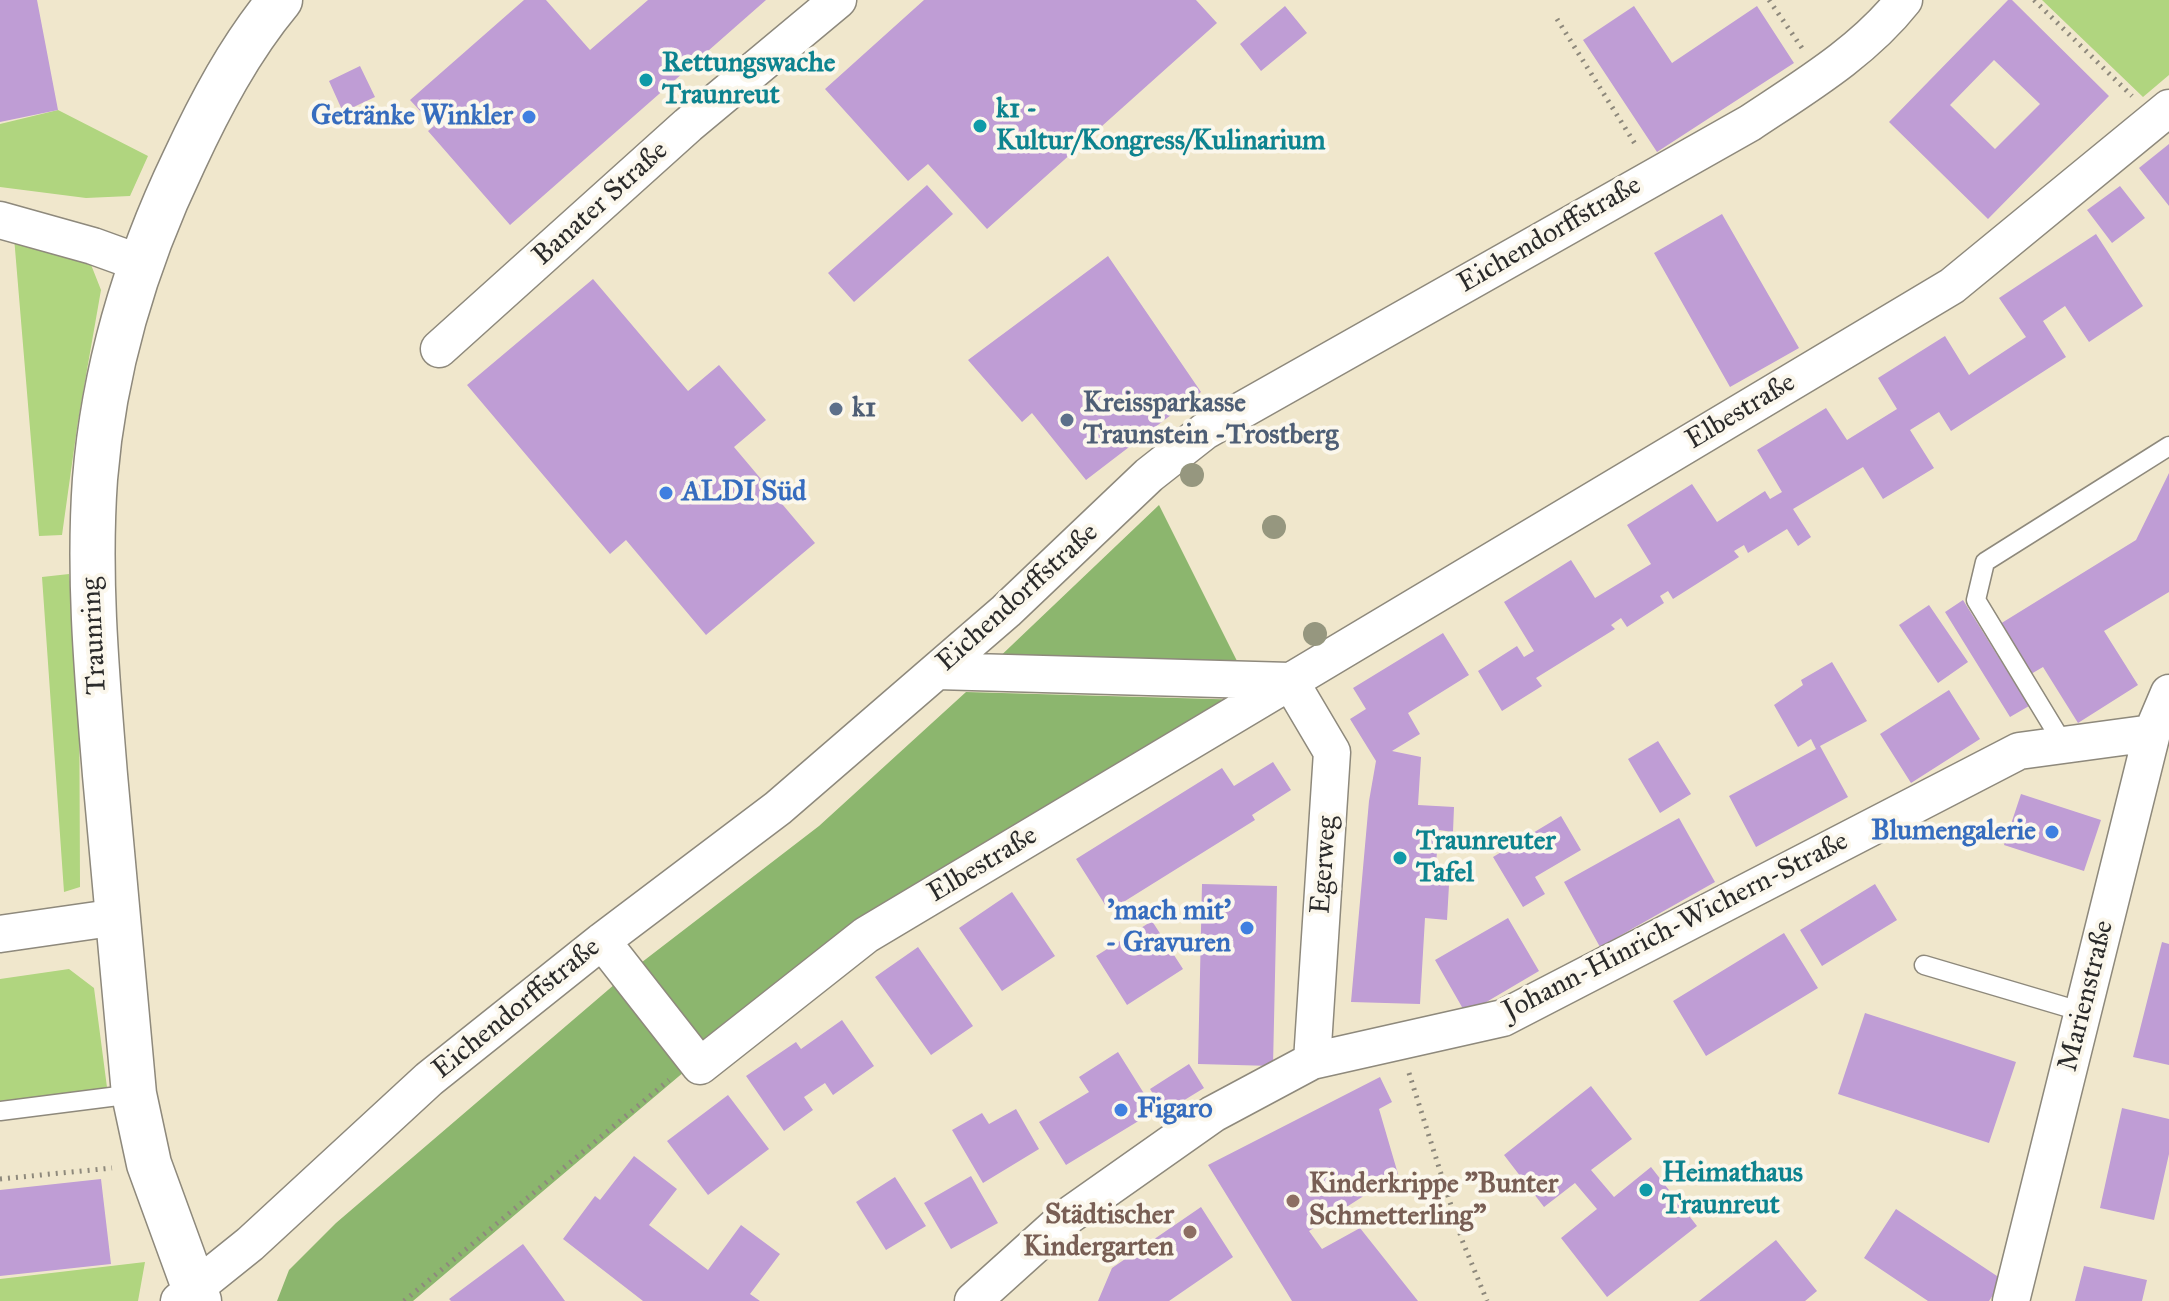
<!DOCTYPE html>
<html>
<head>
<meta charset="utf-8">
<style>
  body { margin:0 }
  canvas { display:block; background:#f0e7cc }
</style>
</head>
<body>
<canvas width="2169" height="1301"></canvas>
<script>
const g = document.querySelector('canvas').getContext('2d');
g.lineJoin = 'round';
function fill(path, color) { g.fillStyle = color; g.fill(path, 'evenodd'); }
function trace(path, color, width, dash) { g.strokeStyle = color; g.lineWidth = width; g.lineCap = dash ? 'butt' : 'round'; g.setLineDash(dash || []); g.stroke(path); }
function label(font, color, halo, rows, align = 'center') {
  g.font = font + ' "IM FELL Great Primer",serif'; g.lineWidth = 8; g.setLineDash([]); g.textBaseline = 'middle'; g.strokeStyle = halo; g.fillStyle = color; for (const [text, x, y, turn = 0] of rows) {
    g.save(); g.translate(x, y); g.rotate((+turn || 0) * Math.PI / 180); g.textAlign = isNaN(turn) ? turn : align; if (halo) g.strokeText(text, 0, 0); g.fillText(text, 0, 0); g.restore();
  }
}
const green = new Path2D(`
  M2042,0H2169V75L2143,97Z
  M58,110L148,156L130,196L86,198L0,187V124Z
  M14,237L88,257L101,290L78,421L62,535L39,536Z
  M69,574L79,653L80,887L64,892L42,577Z
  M69,969L94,988L108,1095L0,1107V979Z
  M145,1262L138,1301H0V1279Z`);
const forest = new Path2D(`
  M1159,505L1243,673L991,665Z
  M966,692L1247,700L702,1056L633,969L819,826Z
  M622,978L691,1066L413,1301H277L289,1270L336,1223Z`);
const building = new Path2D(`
  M0,0H37L58,110L0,122Z
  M524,0H546L590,50L648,0H766L510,225L428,131L434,126L410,100Z
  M924,0H1196L1217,23L987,229L928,164L908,181L825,89Z
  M2008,0H2012L2109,96L1988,219L1889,122ZM1994,60L2040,104L1995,149L1950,105Z
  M1285,6L1307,33L1261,71L1240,44Z
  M1634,6L1672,63L1757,6L1794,63L1657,152L1583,40Z
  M360,66L375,97L343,112L329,81Z
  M2169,144V206L2139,168Z
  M927,185L953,214L854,302L828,273Z
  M2120,186L2145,218L2112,243L2087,210Z
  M1722,214L1799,348L1730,387L1654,253Z
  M2096,234L2143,306L2089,342L2065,306L2043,321L2066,357L1951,431L1939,412L1910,430L1934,468L1883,499L1863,467L1793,509L1811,537L1798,546L1787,529L1748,553L1744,545L1734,551L1739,557L1673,599L1668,591L1660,596L1664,603L1627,627L1621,618L1611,625L1615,629L1536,678L1542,686L1502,711L1478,671L1517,646L1524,657L1534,651L1504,602L1571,560L1595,598L1651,564L1627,525L1692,484L1717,522L1765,491L1770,499L1782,492L1757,450L1826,408L1847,440L1897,409L1878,378L1945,336L1969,375L1979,368L2026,337L1999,298Z
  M1108,256L1201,392L1086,480L1032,413L1022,422L968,360Z
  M593,279L688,391L719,365L766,420L734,447L815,543L706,635L626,540L610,554L467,385Z
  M2169,473V592L2104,631L2138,685L2078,723L2043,667L2031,674L2000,624L2136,540Z
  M1963,600L2029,706L2010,717L1945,612Z
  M1929,605L1968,662L1938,683L1899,625Z
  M1443,633L1469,675L1408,713L1420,734L1392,751L1421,757L1418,805L1454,807L1453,832L1439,830L1434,885H1449L1447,920L1425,918L1420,1004L1351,1002L1369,801L1376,761L1350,719L1366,709L1353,688Z
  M1832,662L1867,721L1820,746L1848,797L1756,847L1729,796L1816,749L1811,739L1798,747L1774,705L1803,685L1801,680Z
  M1949,690L1980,739L1911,783L1880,734Z
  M1658,741L1691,794L1660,813L1628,759Z
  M1273,762L1291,790L1252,815L1255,820L1109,911L1076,859L1222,768L1234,786Z
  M2021,794L2101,820L2084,871L2004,845Z
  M1561,816L1581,850L1535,877L1545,894L1523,907L1493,857Z
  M1679,818L1715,882L1600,947L1564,882Z
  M1202,884L1277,886L1273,1066L1198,1064Z
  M1875,884L1897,920L1822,966L1800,930Z
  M1012,892L1055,956L1002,991L959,928Z
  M1508,918L1539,971L1466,1014L1435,960Z
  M1152,921L1183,969L1127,1005L1096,956Z
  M1784,933L1818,988L1706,1056L1673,1001Z
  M2162,942L2169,944V1065L2133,1057Z
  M918,947L973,1026L931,1055L875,977Z
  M1865,1013L2016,1062L1989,1143L1838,1094Z
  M842,1020L874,1066L833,1095L825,1083L804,1097L813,1110L784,1131L746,1076L796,1042L801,1049Z
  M1118,1052L1155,1111L1066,1165L1039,1122L1089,1092L1079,1077Z
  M1189,1064L1204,1088L1165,1112L1150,1089Z
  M1380,1077L1392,1102L1379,1109L1398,1174L1309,1231L1322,1249L1360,1228L1418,1301H1292L1208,1165Z
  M1591,1086L1632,1139L1591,1170L1614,1197L1651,1167L1697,1226L1607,1297L1561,1238L1597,1209L1575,1183L1544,1207L1504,1155Z
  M728,1095L769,1149L708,1195L667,1141Z
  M2122,1108L2169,1119V1154L2154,1220L2100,1208Z
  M1016,1109L1039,1149L983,1183L952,1130L982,1113L989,1124Z
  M634,1156L677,1189L649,1225L708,1270L741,1225L780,1254L750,1294L760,1301H643L563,1239L595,1196L600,1200Z
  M971,1176L998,1223L951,1249L924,1203Z
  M895,1177L926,1226L886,1250L856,1202Z
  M101,1179L111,1264L0,1276V1190Z
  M1201,1207L1233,1257L1169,1301H1098L1112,1268Z
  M1896,1209L2003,1280L1989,1301H1928L1864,1258Z
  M1776,1240L1817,1291L1805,1301H1699Z
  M523,1244L565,1301H451L449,1299Z
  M2084,1266L2147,1280L2142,1301H2075Z`);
const path = new Path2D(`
  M1769,0L1802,48
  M2034,0L2132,96
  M1557,19L1637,147
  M1409,1073L1462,1240L1487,1301
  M0,1179L112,1168
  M404,1301L669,1080`);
const service = new Path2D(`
  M2064,745L1976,600L1985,562L2169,446
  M1924,965L2083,1012
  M0,1111L134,1094`);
const minor = new Path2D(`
  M0,220L93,246L140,263
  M439,349L688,125L838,0
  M937,671L1290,681L1332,752L1312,1061
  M0,934L118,917
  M602,941L700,1066L866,935L1952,286L2169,108
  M179,1301L250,1244L429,1079L602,941L778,808L1006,611L1149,475L1205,431L1750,123C1804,87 1863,52 1904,0
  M973,1301L1064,1219L1213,1114L1312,1061L1503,1018L2019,751L2152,733
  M2011,1301L2152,733L2169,693`);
const tertiary = new Path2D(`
  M199,1301L149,1164L134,1094C124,988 114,882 105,775C97,676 88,578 95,479C104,368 136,261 184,161C210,105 240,48 280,0`);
const trees = [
  [1192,475],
  [1274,527],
  [1315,634]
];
const markers = [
  [646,80,8,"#0f9aa8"],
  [529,117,8,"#3f7fe0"],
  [980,126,8,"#0f9aa8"],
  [836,409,8,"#5c6f8a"],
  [1067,420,8,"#5c6f8a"],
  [666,493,8,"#3f7fe0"],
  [2052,832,8,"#3f7fe0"],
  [1400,858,8,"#0f9aa8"],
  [1247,928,8,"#3f7fe0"],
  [1121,1110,8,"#3f7fe0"],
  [1646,1190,8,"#0f9aa8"],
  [1293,1201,8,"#8d6e63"],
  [1190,1232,8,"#8d6e63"]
];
const cultureNames = [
  ["Rettungswache",662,64],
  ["Traunreut",662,96],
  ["k1 -",996,110],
  ["Kultur/Kongress/Kulinarium",996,142],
  ["Traunreuter",1416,842],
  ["Tafel",1416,874],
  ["Heimathaus",1662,1174],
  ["Traunreut",1662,1206]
];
const shopNames = [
  ["Getränke Winkler",513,117],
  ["ALDI Süd",682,493,"left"],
  ["Blumengalerie",2036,832],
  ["'mach mit'",1231,912],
  ["- Gravuren",1231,944],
  ["Figaro",1137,1110,"left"]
];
const streetNames = [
  ["Banater Straße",601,204,-42],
  ["Eichendorffstraße",1550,235,-30],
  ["Elbestraße",1741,412,-31],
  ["Eichendorffstraße",1018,598,-42],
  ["Traunring",95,636,-93],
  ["Elbestraße",983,865,-31],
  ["Egerweg",1325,865,-86],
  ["Johann-Hinrich-Wichern-Straße",1676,927,-27],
  ["Marienstraße",2087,996,-76],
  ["Eichendorffstraße",517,1009,-39]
];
const serviceNames = [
  ["Kreissparkasse",1083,404],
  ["Traunstein -Trostberg",1083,436],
  ["k1",852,409]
];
const educationNames = [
  ["Kinderkrippe \"Bunter",1309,1185],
  ["Schmetterling\"",1309,1217],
  ["Städtischer",1174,1216,"right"],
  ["Kindergarten",1174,1248,"right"]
];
fill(green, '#b0d57f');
fill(forest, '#8cb66e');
fill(building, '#bf9dd5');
trace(service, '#8e897c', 21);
trace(minor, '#8e897c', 39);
trace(tertiary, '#8e897c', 47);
trace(path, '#8e897c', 5, [2, 6]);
trace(service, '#fff', 18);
trace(minor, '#fff', 36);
trace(tertiary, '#fff', 44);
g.fillStyle = '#96977f';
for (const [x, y] of trees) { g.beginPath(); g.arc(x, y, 12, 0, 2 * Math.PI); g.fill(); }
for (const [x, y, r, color] of markers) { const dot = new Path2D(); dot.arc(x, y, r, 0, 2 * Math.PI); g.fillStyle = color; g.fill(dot); trace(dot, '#fbf7ec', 3); }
label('bold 28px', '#0d838f', '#fbf7ec', cultureNames, 'left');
label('bold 28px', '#366cbe', '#fbf7ec', shopNames, 'right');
label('28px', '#2b2b2b', '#fbf7ec', streetNames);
label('bold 28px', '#4e5e75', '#fbf7ec', serviceNames, 'left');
label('bold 28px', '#785e54', '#fbf7ec', educationNames, 'left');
</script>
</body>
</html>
